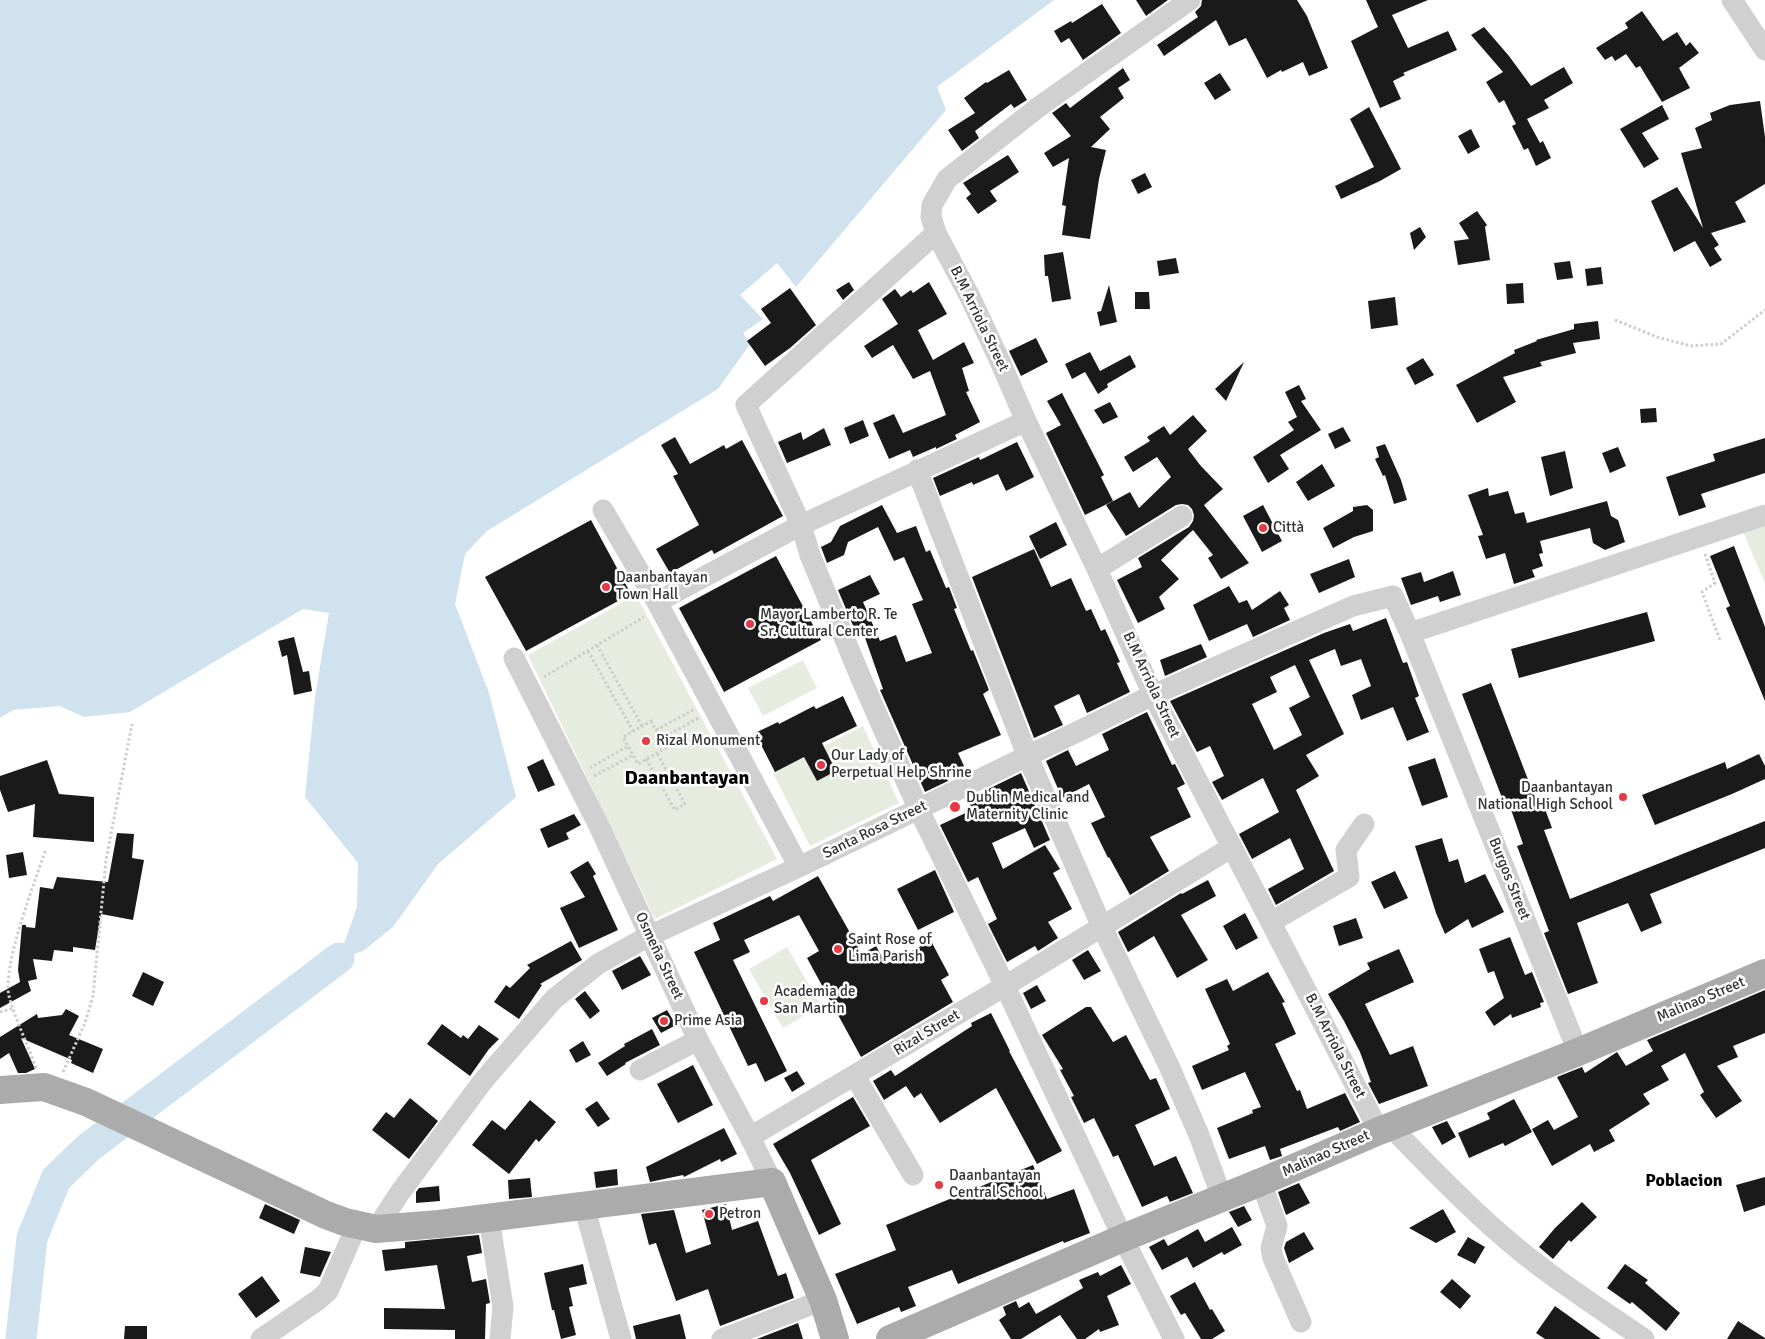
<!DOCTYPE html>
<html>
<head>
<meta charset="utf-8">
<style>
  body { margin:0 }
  canvas { display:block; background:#fff }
</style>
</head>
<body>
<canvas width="1765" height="1339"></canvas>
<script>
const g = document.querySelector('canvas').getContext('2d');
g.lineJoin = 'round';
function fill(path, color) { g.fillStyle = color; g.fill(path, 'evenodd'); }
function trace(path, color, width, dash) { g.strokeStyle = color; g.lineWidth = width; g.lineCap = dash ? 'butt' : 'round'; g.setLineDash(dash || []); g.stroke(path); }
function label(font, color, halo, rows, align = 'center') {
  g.font = font + ' Signika,sans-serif'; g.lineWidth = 5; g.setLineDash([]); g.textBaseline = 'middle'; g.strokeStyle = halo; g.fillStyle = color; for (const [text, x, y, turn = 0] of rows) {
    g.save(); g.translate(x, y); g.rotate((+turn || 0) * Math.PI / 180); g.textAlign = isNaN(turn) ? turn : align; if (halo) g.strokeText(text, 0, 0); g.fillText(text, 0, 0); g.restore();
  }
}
const green = new Path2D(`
  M1765,525V583L1743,532Z
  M636,595L777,859L655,919L528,655Z
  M803,660L817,688L763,716L748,688Z
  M863,726L899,803L810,846L773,773Z
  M787,947L821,1006L783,1028L749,969Z`);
const water = new Path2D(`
  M0,0H1054L937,87L946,110L796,287L777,263L740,295L763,319L743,333L750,344L718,389L487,531L465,554L455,604L489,693L516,797L438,864L393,927L363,951L339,958L357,907L358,863L305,797L315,697L329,613L303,609L130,712L84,717L60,706L13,710L0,718Z`);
const river = new Path2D(`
  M21,1339L32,1238L56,1179L88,1148L339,958`);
const building = new Path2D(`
  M1136,0H1168L1146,16Z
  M1202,0H1297L1307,16L1328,68L1309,76L1303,62L1282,72L1281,70L1267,78L1246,38L1229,46L1216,20L1164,56L1157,45L1198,17L1195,12L1201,6Z
  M1366,0H1428L1392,15L1408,48L1448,31L1457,50L1403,73L1405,75L1393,81L1401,99L1380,108L1351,41L1378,27Z
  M1102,4L1121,33L1083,60L1069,38L1061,43L1054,31L1071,21L1072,23Z
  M1642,11L1663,41L1677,32L1686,46L1690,42L1699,53L1679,68L1690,88L1662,102L1640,66L1636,68L1626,54L1615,61L1612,56L1605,60L1596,48L1628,28L1625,23Z
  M1484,27L1509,56L1531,86L1564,67L1573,83L1544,100L1549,108L1527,119L1540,143L1543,141L1551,158L1536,166L1528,148L1524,150L1512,126L1516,124L1504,100L1499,103L1486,82L1503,72L1471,35Z
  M1123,68L1130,80L1118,88L1124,98L1100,117L1110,129L1091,147L1106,150L1099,179L1090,239L1062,235L1066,206L1062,205L1069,158L1053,167L1044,153L1071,136L1052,113L1066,103L1070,108Z
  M1009,70L1027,100L1014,108L1011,104L975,131L979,138L962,151L948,130L975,113L964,98L986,82L987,83Z
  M1220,73L1231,90L1215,100L1204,83Z
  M1760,101L1765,137V184L1735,202L1746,222L1711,233L1719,245L1714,248L1722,260L1710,267L1695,241L1674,252L1651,201L1677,187L1703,228L1681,153L1702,148L1695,128L1712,120L1710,113L1730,105Z
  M1662,105L1669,119L1642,133L1659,159L1644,168L1620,129Z
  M1369,107L1401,169L1380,181L1341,199L1335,186L1374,167L1350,119Z
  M1471,129L1480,147L1468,154L1458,136Z
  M1008,155L1019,172L990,191L997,201L978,214L966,198L971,194L963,183Z
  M1145,173L1152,187L1138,194L1131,180Z
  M1477,211L1487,225L1485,227L1490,260L1458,265L1454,241L1469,239L1459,223Z
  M1420,227L1426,237L1414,250L1410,233Z
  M1063,252L1071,299L1052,302L1048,276H1045L1044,255Z
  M1176,258L1179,273L1159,276L1157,261Z
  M1570,261L1573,278L1557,280L1554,263Z
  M1601,267L1603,284L1587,286L1585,269Z
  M849,282L854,290L843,300L836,290Z
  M929,282L947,314L918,330L933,360L964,342L974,363L962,368L969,391L966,392L980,422L955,435L957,439L936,449V447L913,457L910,450L889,459L873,423L894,414L903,433L946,415L930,371L913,379L893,345L872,358L864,346L898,324L882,299L895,289L901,297L911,290L913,293Z
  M1523,283L1524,303L1507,304L1506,284Z
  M1109,285L1117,322L1100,326L1097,312L1101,311Z
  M790,288L816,325L790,348L765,366L747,341L771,323L761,309Z
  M1135,292H1149L1150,309H1135Z
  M1395,297L1398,325L1371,329L1368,301Z
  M1598,321L1600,339L1573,343L1576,353L1540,362L1542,366L1503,377L1516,402L1477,423L1456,385L1515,353L1514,350L1537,341L1536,340L1574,329V324Z
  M1036,338L1048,362L1021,376L1009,351Z
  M1090,352L1100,371L1130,355L1136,367L1107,384L1108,387L1098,394L1085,372L1072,379L1065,364Z
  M1423,358L1434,375L1415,385L1406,368Z
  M1244,362L1226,401L1215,389Z
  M1299,385L1306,399L1301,401L1321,430L1280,455L1289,469L1268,483L1253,457L1294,430L1288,422L1297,417L1285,392Z
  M1062,393L1104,475L1101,477L1113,501L1085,515L1046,433L1061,425L1047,401Z
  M1110,402L1118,417L1103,424L1094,410Z
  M1656,408L1657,422L1641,423L1640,409Z
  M1193,415L1207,431L1188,449L1200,465L1223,489L1204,505L1249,563L1221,579L1208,558L1213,555L1193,530L1161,560L1179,579L1159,597L1165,609L1138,623L1117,580L1142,567L1138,558L1189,527L1193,521L1194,515L1192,509L1188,505L1182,504L1176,505L1126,536L1106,505L1130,492L1139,508L1171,477L1157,457L1133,472L1124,457L1150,441L1147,437L1164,426L1170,435Z
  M863,420L869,436L850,444L844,428Z
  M1343,427L1351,441L1335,449L1328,434Z
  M824,428L831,445L787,463L778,442L801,432L803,440Z
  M675,437L690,464L724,445L726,449L742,440L783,516L714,554L712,550L670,573L656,549L699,525L673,476L678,474L661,445Z
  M1765,438V473L1701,494L1706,507L1679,516L1666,477L1715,461L1713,454Z
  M1017,442L1034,477L1006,491L998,474L973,485L972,482L940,496L933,478L979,457L980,460Z
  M1385,444L1401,480L1407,500L1394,504L1385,475L1383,476L1375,459L1379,457L1376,447Z
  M1618,447L1626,466L1610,473L1602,453Z
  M1565,451L1573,488L1550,496L1541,457Z
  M1322,464L1335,486L1308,501L1296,482Z
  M1488,488L1489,496L1508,491L1515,514L1524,512L1527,523L1607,501L1611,516L1618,520L1625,542L1605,550L1593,543L1590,528L1540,541L1543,553L1539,554L1543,566L1532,570L1535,577L1514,584L1505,553L1486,559L1478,536L1483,535L1468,495Z
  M882,505L897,533L916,526L926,552L930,550L946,588L949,587L957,608L954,609L971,651L973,650L989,690L983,694L1001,735L958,753L964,766L945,774L948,781L925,792L880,690L883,689L863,632L857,635L838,590L870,575L880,594L863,602L880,641L896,635L906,662L932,653L912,604L923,600L904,557L894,561L878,527L848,542L844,555L827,563L821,547L831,542L840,526Z
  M1263,505L1282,541L1262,552L1243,516Z
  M1367,505L1373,510V531L1354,537L1333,548L1323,528L1353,511V507Z
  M591,520L631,594L526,651L485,577Z
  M1056,522L1067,545L1040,559L1029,536Z
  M1734,546L1765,627V701L1726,608L1730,606L1710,556Z
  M1034,549L1051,587L1071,578L1086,611L1091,609L1101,631L1105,629L1120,662L1117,663L1130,692L1087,713L1079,694L1054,706L1063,725L1034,738L972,577Z
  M776,556L821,640L724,692L679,608Z
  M1349,559L1355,577L1319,593L1310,574Z
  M1453,571L1461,595L1440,602L1438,596L1411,605L1401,578L1421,572L1424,582Z
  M1229,586L1239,603L1247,600L1252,610L1280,591L1289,605L1284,608L1290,620L1253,637L1247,624L1209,641L1193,605Z
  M1647,612L1655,641L1519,678L1511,649Z
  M1386,618L1403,663L1407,662L1419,696L1415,698L1429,732L1407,741L1393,707L1361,720L1352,695L1371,686L1361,659L1341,666L1335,649L1309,660L1344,734L1306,755L1319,776L1296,790L1334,871L1276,905L1268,889L1304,869L1290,838L1252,859L1239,834L1279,812L1263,778L1222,800L1212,782L1224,776L1210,746L1197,752L1170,701L1324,633L1350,624L1353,631ZM1295,665L1310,697L1289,708L1302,735L1274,750L1252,704L1277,692L1270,677Z
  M294,637L303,672L309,671L312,691L294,695L287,655L282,657L278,641Z
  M1201,644L1207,657L1165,676L1160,660Z
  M1491,683L1537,803L1542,801L1552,828L1544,830L1570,899L1765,821V848L1650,894L1662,923L1641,932L1628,903L1577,923L1598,983L1568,994L1544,933L1549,931L1517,846L1523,844L1508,801L1504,803L1462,694Z
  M843,696L857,726L822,743L836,771L817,781L804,757L775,772L755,733L778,722L779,724L814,706L816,709Z
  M1147,712L1172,765L1175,764L1185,784L1177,788L1191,817L1150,837L1169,871L1130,895L1109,857L1108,858L1091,823L1105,817L1089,784L1062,798L1046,761L1068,750L1076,766L1109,750L1102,734Z
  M1759,754L1765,766V779L1732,794L1655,825L1642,795L1725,762L1727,769Z
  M1435,758L1448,797L1422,806L1408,767Z
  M543,759L555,785L538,792L527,767Z
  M47,760L59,794L94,797V842L33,837L35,804L8,812L0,790V776Z
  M1021,773L1050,840L1034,848L1025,828L992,843L1003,869L1045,845L1060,869L1053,873L1072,909L1048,922L1058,938L1038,951L1035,946L1007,962L988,924L997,919L978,877L968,882L940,825L972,810L968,799Z
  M574,814L581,825L566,833L569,839L548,848L540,829Z
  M117,833L134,834L132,858L144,860L133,920L101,914L95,950L73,947V952L54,950L52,961L33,959L37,979L28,981L31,991L0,1008V993L20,982L18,970L22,925H26V927L35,928L40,887L53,889L57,877L108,882Z
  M1442,838L1449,862L1458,859L1465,883L1485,874L1504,912L1472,928L1468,919L1445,934L1436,913L1415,846Z
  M23,852L27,875L9,878L6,855Z
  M588,861L596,874L593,876L618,930L579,948L560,908L585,897L570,872Z
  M935,870L954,912L918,930L897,889Z
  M1395,871L1408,898L1384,909L1371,882Z
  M818,876L862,954L876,946L886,964L931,941L949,975L941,980L953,1002L861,1057L807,958L819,951L799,915L744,940L750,952L733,960L787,1071L765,1082L756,1063L748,1066L694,952L720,940L713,923L770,896L773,901Z
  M1208,880L1216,896L1181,915L1208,960L1177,978L1154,936L1128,952L1118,932L1181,893L1182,894Z
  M1245,913L1258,938L1236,950L1223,926Z
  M1356,918L1363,938L1339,946L1333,926Z
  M1510,937L1525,975L1532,972L1544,1002L1540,1003L1541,1007L1512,1018L1511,1014L1494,1026L1485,1012L1504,998L1494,971L1488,973L1479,949Z
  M571,941L582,960L540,984L542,985L519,1019L494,1002L506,985L510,988L530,968L527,965Z
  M1399,949L1414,982L1365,1004L1390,1055L1413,1046L1428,1086L1379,1104L1368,1083L1371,1082L1360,1052L1344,1021L1328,994L1370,969L1367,963Z
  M1088,950L1101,971L1084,980L1072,960Z
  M640,956L651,975L622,990L612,971Z
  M143,972L164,982L153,1006L132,996Z
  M1268,972L1285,1002L1282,1003L1296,1034L1275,1044L1297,1091L1300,1090L1307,1109L1345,1093L1360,1122L1340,1131L1338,1127L1280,1149L1282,1156L1270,1160L1265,1146L1229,1159L1217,1128L1253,1113L1252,1110L1261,1107L1245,1072L1202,1090L1192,1066L1229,1050L1227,1046L1230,1044L1205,989L1227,979L1233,991Z
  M1037,985L1046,1001L1031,1009L1023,993Z
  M1765,990V1033L1733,1046L1738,1057L1717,1066L1742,1101L1716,1118L1700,1095L1704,1092L1685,1053L1661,1066L1669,1080L1643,1094L1650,1104L1609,1130L1615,1141L1594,1152L1590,1144L1552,1166L1532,1129L1548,1120L1554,1130L1578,1117L1557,1077L1582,1067L1585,1073L1617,1052L1626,1066L1653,1051L1647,1040Z
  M585,991L600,1011L590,1019L575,999Z
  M1086,1007H1091L1113,1042L1126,1035L1150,1080L1156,1078L1170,1109L1135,1125L1154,1166L1176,1156L1193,1193L1170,1202L1167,1196L1142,1207L1118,1155L1113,1157L1094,1118L1084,1123L1071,1097L1074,1096L1060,1070L1063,1069L1042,1035Z
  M66,1009L79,1016L69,1035L103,1049L93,1073L71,1063L72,1060L21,1038L35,1069L26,1073H18L9,1053L0,1059V1037L37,1014L38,1018L62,1015Z
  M667,1010L676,1025L661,1033L652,1018Z
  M991,1013L1010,1051H1009L1062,1151L1037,1164L996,1088L940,1123L921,1093L914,1098L906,1086L884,1100L873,1081L891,1070L895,1076L972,1026L971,1023Z
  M442,1024L461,1038L463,1035L468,1039L479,1025L499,1039L489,1049L470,1076L427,1044Z
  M652,1029L660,1045L625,1063L626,1064L607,1076L598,1063L625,1046L624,1044Z
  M583,1041L591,1055L576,1063L569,1050Z
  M693,1065L713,1105L678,1123L657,1084Z
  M797,1071L805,1084L792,1092L784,1078Z
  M853,1097L870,1126L811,1160L841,1224L819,1235L790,1173L773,1144Z
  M410,1098L438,1121L409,1159L372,1130L386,1112L394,1118Z
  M1514,1099L1532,1132L1505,1146L1503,1143L1469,1158L1458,1133L1490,1119L1487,1113Z
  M530,1100L556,1122L539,1142L536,1139L509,1174L472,1145L492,1120L505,1130Z
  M597,1101L610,1119L598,1127L585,1109Z
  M1447,1121L1456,1137L1442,1145L1432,1127Z
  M724,1128L737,1154L721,1162L720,1159L684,1177L683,1175L650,1182L646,1167Z
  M1033,1165L1047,1199L1074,1189L1090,1233L1064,1243L1063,1241L958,1284L952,1270L908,1287L916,1306L901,1312L899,1307L857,1324L835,1274L896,1250L886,1225Z
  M617,1169L618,1185L596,1188L594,1172Z
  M1765,1177V1205L1744,1212L1736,1185Z
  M530,1178L532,1197L509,1199L508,1180Z
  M1299,1183L1310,1203L1286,1215L1278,1192Z
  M439,1186L440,1201L416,1203V1192L419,1188Z
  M1582,1202L1597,1217L1571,1242L1569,1240L1553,1259L1539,1247L1555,1228Z
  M265,1204L300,1220L294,1234L259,1218Z
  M726,1204L732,1230L758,1221L778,1276L786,1273L794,1298L720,1326L708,1289L676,1301L656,1243L649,1245L641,1214L674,1210L686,1253L711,1244L702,1210Z
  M1244,1206L1252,1220L1238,1227L1229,1212Z
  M1443,1209L1456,1232L1436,1243L1409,1228Z
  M1232,1227L1242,1245L1224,1255L1222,1252L1193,1268L1187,1257L1162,1270L1149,1247L1164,1239L1168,1246L1198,1229L1205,1242Z
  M1304,1232L1314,1249L1289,1263L1284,1248L1286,1242Z
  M479,1235L482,1253L467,1256L472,1282L486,1279L490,1303L486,1304L485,1339H455V1330L384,1329V1308L445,1309L437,1265L385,1271L382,1250L405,1248V1242Z
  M1468,1237L1485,1247L1475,1264L1457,1255Z
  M305,1247L331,1252L320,1277L300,1273Z
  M583,1264L587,1284L569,1288L573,1306L569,1307L576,1335L561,1339L554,1310H552L544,1273Z
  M1625,1264L1648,1280L1645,1283L1680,1313L1666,1331L1632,1302L1630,1304L1607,1288Z
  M1121,1265L1131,1284L1107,1296L1119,1325L1100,1332L1099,1329L1085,1339H1077L1060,1315L1021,1339H1011L999,1320L1006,1315L1003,1307L1016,1301L1019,1308L1029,1302L1036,1314L1083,1288L1079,1280L1098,1272L1100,1276Z
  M262,1276L280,1301L256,1318L238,1294Z
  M1452,1279L1471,1296L1460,1309L1440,1292Z
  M1195,1282L1210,1310L1212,1309L1225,1331L1212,1339H1201L1185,1313L1181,1315L1170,1296Z
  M1555,1306L1601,1339H1545L1536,1333Z
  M680,1314L686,1339H636L633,1326Z
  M1738,1321L1765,1338V1339H1727Z
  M798,1323L803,1339H757Z
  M125,1326H147V1339H124Z`);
const path = new Path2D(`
  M1615,320L1657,337L1691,346L1721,344L1765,310
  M1705,554L1715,583L1702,592L1720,640
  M597,645L642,726
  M588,651L633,731
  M544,677L644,617
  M651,721L666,748L638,764L623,737Z
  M656,730L695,709
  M661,739L700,717
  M646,759L675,810L685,804L657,753
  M590,768L628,746
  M594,776L633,755
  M0,1012L14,1008
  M36,1068C28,1045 15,1019 9,996C2,966 35,881 46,849
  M63,1072L85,1023L93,996L106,860L132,724`);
const minor = new Path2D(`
  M1190,0L1040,106L947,179L932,205L931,217L936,233L970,297L999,359L1026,421L1097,569L1153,695L1379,1131
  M1732,0L1765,50
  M936,233L746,405L801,525L810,555L860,676L918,808L1005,986L1123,1238L1174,1339
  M917,470L1027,755L1102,927L1169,1066L1199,1135L1222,1198
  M603,510L657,602L799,867
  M1097,569L1182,516
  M657,602L801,525L1026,421
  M1410,633L1765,515
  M514,658L599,826L698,1040L750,1137L772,1182
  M1271,922L1349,877L1346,850L1364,824
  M640,1070L698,1040
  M855,1076L913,1175
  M1390,1126C1426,1163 1461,1200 1499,1233C1544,1273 1595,1305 1644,1339
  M750,1137L1005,986L1232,847
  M1261,1182L1277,1226L1271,1248L1273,1258L1301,1322
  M584,1206L621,1339
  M489,1218L503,1307L500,1339
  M376,1229L401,1191L483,1081L554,999L598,964L649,936L799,867L1153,695L1353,606L1393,596L1410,633L1578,1052
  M261,1339L318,1300L328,1291L357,1225
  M722,1339L823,1300`);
const major = new Path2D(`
  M0,1090L44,1087L86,1102L326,1215L345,1222L376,1229L439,1224L772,1182L823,1300L835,1339
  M890,1339L1123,1238L1261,1182L1379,1131L1578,1052L1765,973`);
const markers = [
  [1263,528,5,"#e63946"],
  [606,587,5,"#e63946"],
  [750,624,5,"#e63946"],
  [646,741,5,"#e63946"],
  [821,765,5,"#e63946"],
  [1623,797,5,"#e63946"],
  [955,807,6,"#e63946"],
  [838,949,5,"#e63946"],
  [764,1001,5,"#e63946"],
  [664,1021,5,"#e63946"],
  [939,1185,5,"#e63946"],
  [709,1214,5,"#e63946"]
];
const streetNames = [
  ["B.M Arriola Street",979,319,64],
  ["B.M Arriola Street",1151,685,65],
  ["Santa Rosa Street",875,830,-26],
  ["Burgos Street",1509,879,68],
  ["Osmeña Street",659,956,65],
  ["Malinao Street",1701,1000,-23],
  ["Rizal Street",927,1033,-31],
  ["B.M Arriola Street",1335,1046,63],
  ["Malinao Street",1326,1154,-24]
];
const poiNames = [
  ["Città",1273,528],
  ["Daanbantayan",616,578],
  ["Town Hall",616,595],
  ["Mayor Lamberto R. Te",760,615],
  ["Sr. Cultural Center",760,632],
  ["Rizal Monument",656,741],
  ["Our Lady of",831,756],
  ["Perpetual Help Shrine",831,773],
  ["Daanbantayan",1613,788,"right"],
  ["National High School",1613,805,"right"],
  ["Dublin Medical and",966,798],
  ["Maternity Clinic",966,815],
  ["Saint Rose of",848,940],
  ["Lima Parish",848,957],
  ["Academia de",774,992],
  ["San Martin",774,1009],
  ["Prime Asia",674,1021],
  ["Daanbantayan",949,1176],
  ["Central School",949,1193],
  ["Petron",719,1214]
];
const quarterNames = [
  ["Poblacion",1684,1181]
];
const districtNames = [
  ["Daanbantayan",687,779]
];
fill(green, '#e6ecdf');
fill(water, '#cfe2ee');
trace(river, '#cfe2ee', 31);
fill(building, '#1a1a1a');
trace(path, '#cdcdcd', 3, [2.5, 2.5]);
trace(minor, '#d0d0d0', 21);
trace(major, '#ababab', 28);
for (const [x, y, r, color] of markers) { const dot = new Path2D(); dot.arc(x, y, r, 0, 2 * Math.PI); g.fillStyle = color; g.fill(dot); trace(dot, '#fff', 2); }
label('15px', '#333', '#fff', streetNames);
label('15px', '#333', '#fff', poiNames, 'left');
label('bold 18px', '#000', '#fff', quarterNames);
label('bold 20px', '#000', '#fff', districtNames);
</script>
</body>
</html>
